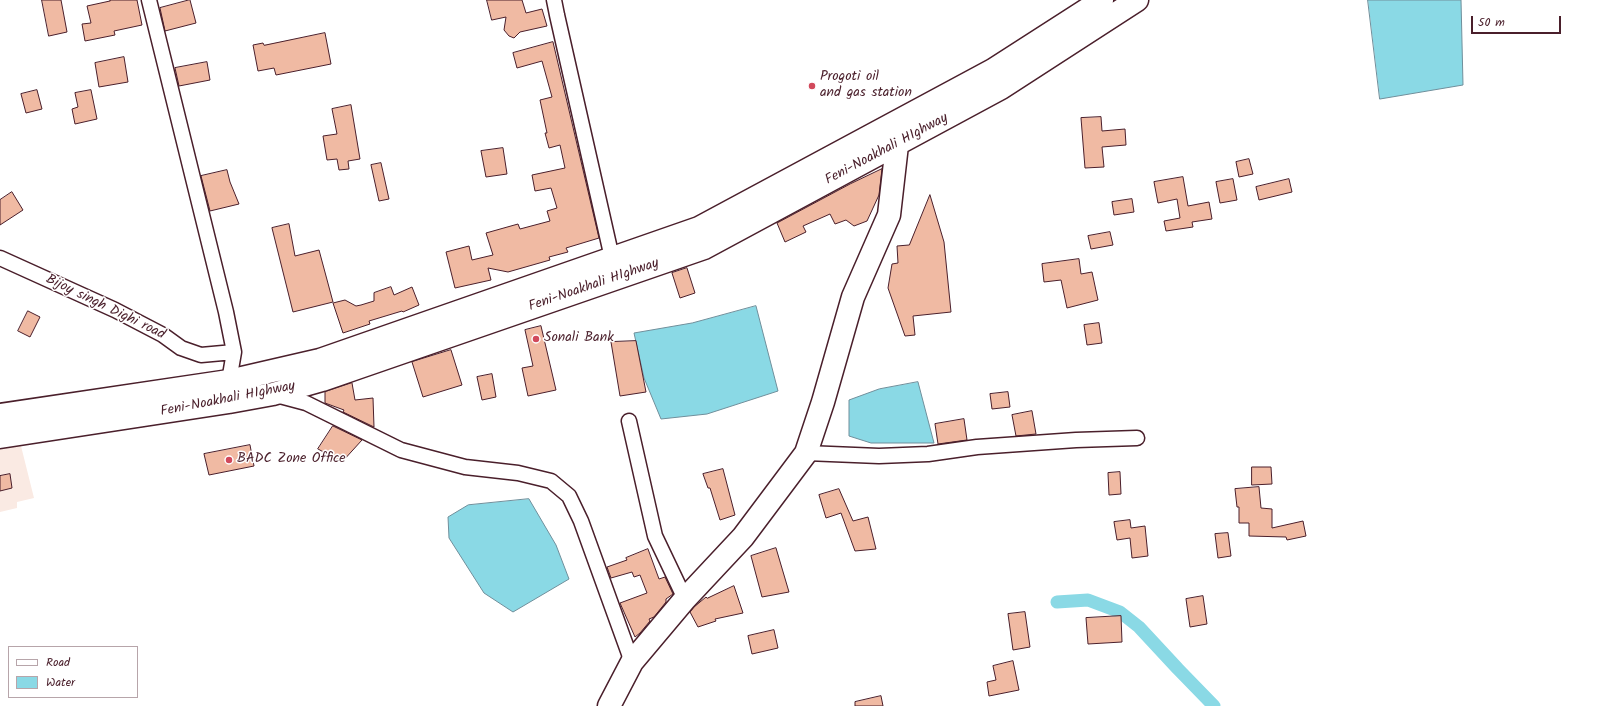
<!DOCTYPE html>
<html>
<head>
<meta charset="utf-8">
<style>
  body { margin:0 }
  #map { position:relative; width:1609px; height:706px; overflow:hidden; background:#fff; font-family:Kalam,sans-serif }
  canvas { display:block }
  .legend { position:absolute; left:8px; top:646px; width:130px; height:52px; box-sizing:border-box; background:#fff; border:1px solid #b7a5aa; margin:0; padding:5px 7px; list-style:none; font-size:12px; color:#4a1f2b }
  .legend li { display:flex; align-items:center; gap:8px; height:20px }
  .legend b { width:20px; border:1px solid #b7a5aa }
  .scale { position:absolute; left:1471px; top:16px; width:90px; height:18px; box-sizing:border-box; border:2px solid #4a1f2b; border-top:0; padding-left:5px; font-size:12px; line-height:14px; white-space:nowrap; color:#4a1f2b; -webkit-text-stroke:3px #fff; paint-order:stroke }
</style>
</head>
<body>
<div id="map">
<canvas width="1609" height="706"></canvas>
<ul class="legend">
<li><b style="height:5px;background:#fff"></b>Road</li>
<li><b style="height:11px;background:#8ad9e5"></b>Water</li>
</ul>
<div class="scale">50 m</div>
</div>
<script>
const g = document.querySelector('canvas').getContext('2d');
g.lineJoin = 'round';
function fill(path, color) { g.fillStyle = color; g.fill(path, 'evenodd'); }
function trace(path, color, width, dash) { g.strokeStyle = color; g.lineWidth = width; g.lineCap = dash ? 'butt' : 'round'; g.setLineDash(dash || []); g.stroke(path); }
function label(font, color, halo, rows, align = 'center') {
  g.font = font + ' Kalam,sans-serif'; g.lineWidth = 3; g.setLineDash([]); g.textBaseline = 'middle'; g.strokeStyle = halo; g.fillStyle = color; for (const [text, x, y, turn = 0] of rows) {
    g.save(); g.translate(x, y); g.rotate((+turn || 0) * Math.PI / 180); g.textAlign = isNaN(turn) ? turn : align; if (halo) g.strokeText(text, 0, 0); g.fillText(text, 0, 0); g.restore();
  }
}
const built = new Path2D(`
  M21,446L34,498L17,502V508L0,512V448Z`);
const water = new Path2D(`
  M1368,0H1461L1463,85L1380,99Z
  M756,306L778,391L707,414L661,419L644,378L634,333L692,323Z
  M918,382L934,443H871L849,436V400L879,389Z
  M529,499L556,545L569,579L513,612L484,593L449,538L448,517L468,505Z`);
const canal = new Path2D(`
  M1057,602L1088,600L1120,612L1139,627L1178,669L1214,706`);
const building = new Path2D(`
  M42,0H61L67,32L49,36Z
  M110,0H137L142,25L114,31L115,35L85,41L82,24L91,23L87,6L110,1Z
  M190,0L196,23L165,31L160,8Z
  M487,0H522L526,13L542,9L547,26L520,32L514,38L509,36L504,30L506,17L492,20Z
  M325,33L331,64L276,75L274,68L258,71L253,45L263,43L264,45Z
  M553,42L599,238L566,248L568,252L549,257L550,260L508,272L488,268L491,280L455,288L446,252L469,246L472,260L493,255L486,233L518,224L520,229L550,221L547,211L557,208L551,188L535,191L532,175L565,168L560,145L549,148L545,133H547L540,100L552,97L542,61L517,68L513,53Z
  M124,57L128,82L99,87L95,63Z
  M207,62L210,80L179,86L175,68Z
  M37,90L42,109L26,113L21,94Z
  M91,90L97,119L75,124L72,109L78,107L75,93Z
  M351,105L360,159L348,161L349,169L339,170L337,159L327,160L323,136L337,134L332,109Z
  M1101,117L1102,131L1125,129L1126,145L1102,147L1104,167L1085,168L1081,118Z
  M503,148L507,174L486,177L481,151Z
  M1249,159L1253,174L1239,177L1236,162Z
  M381,163L389,199L379,201L371,165Z
  M882,169L879,195L867,221L854,226L846,220L835,224L830,214L803,226L806,232L785,242L777,223L850,184Z
  M227,170L230,182L239,204L210,211L201,176Z
  M1183,177L1188,206L1209,202L1212,219L1192,222L1193,227L1166,231L1164,221L1180,218L1177,199L1158,203L1154,182Z
  M1233,179L1237,200L1220,203L1216,182Z
  M1289,179L1292,192L1259,200L1256,187Z
  M12,192L23,210L0,225V200Z
  M930,195L944,242L951,312L913,316L915,335L905,336L888,288L892,264L898,263L897,246L909,245Z
  M1132,199L1134,212L1114,215L1112,202Z
  M289,224L295,256L319,250L333,302L293,312L272,228Z
  M1110,232L1113,245L1091,249L1088,236Z
  M1079,259L1081,274L1092,272L1098,300L1067,308L1061,280L1044,282L1042,264Z
  M687,268L695,293L680,298L672,273Z
  M391,287L394,295L412,287L419,305L403,312L402,311L369,321L370,324L343,333L333,303L345,300L356,306L361,305L374,301V293Z
  M28,311L40,317L30,337L18,331Z
  M1099,323L1102,343L1087,345L1084,325Z
  M541,326L556,390L528,396L522,368L533,366L525,330Z
  M636,341L646,392L620,396L611,342Z
  M451,350L462,385L423,397L412,362Z
  M492,374L496,397L482,400L477,377Z
  M352,383L355,400L373,398L374,427L343,412L344,410L325,403V392Z
  M1008,392L1010,407L992,409L990,394Z
  M1032,411L1036,434L1016,436L1012,415Z
  M964,419L967,440L938,444L935,424Z
  M333,426L362,440L342,462L318,449Z
  M250,445L254,466L209,475L204,454Z
  M1252,467H1271L1272,484L1252,485Z
  M723,469L735,515L720,520L710,488H708L703,474Z
  M1120,472L1121,494L1109,495L1108,473Z
  M10,474L12,488L0,491V476Z
  M1259,487L1261,508L1272,509V528L1303,521L1306,536L1287,540L1286,537L1249,536V523H1239V507H1237L1235,489Z
  M839,489L853,521L868,517L876,549L855,551L841,513L826,518L819,495Z
  M1130,520L1131,528L1145,526L1148,556L1132,558L1130,538L1117,540L1114,522Z
  M1228,533L1231,556L1218,558L1215,534Z
  M776,548L789,592L762,597L751,556Z
  M648,549L659,579L665,577L673,594L666,599V602L654,617L649,619L650,621L640,633L635,637L620,603L647,593L640,575L634,577L632,572L611,578L607,567L627,560L626,558Z
  M734,586L743,613L715,619L716,621L698,627L690,612L694,607L706,597L707,598Z
  M1203,596L1207,624L1190,627L1186,599Z
  M1025,612L1030,647L1013,650L1008,614Z
  M1121,616L1122,642L1088,644L1086,618Z
  M774,630L778,648L752,654L748,636Z
  M1013,661L1019,690L989,696L987,682L996,680L993,666Z
  M881,696L883,706H855V702Z`);
const street = new Path2D(`
  M149,0L226,312L234,352L229,381L235,383
  M554,0L557,15L612,258
  M0,258L115,310L163,335L181,348L201,355L234,352
  M276,395L306,403L401,450L465,467L518,473L551,481L569,496L581,521L632,662
  M629,421L655,536L685,599
  M806,453L879,456L928,454L977,447L1076,440L1137,438`);
const highway = new Path2D(`
  M0,415L229,381L320,360L699,228L993,70L1102,0
  M0,437L229,402L273,394L322,380L704,248L1001,88L1137,0
  M609,706L632,662L685,599L743,537L806,453L823,402L853,297L889,215L897,145L900,134`);
const markers = [
  [812,86,4,"#d1495b"],
  [536,339,4,"#d1495b"],
  [229,460,4,"#d1495b"]
];
const poiNames = [
  ["Progoti oil",820,78],
  ["and gas station",820,94],
  ["Sonali Bank",544,339],
  ["BADC Zone Office",237,460]
];
const streetNames = [
  ["Feni-Noakhali HIghway",887,150,-28],
  ["Feni-Noakhali HIghway",594,286,-19],
  ["Bijoy singh Dighi road",105,308,26],
  ["Feni-Noakhali HIghway",228,400,-11]
];
fill(built, '#faeae3');
fill(water, '#8ad9e5');
trace(water, '#708f9b', 1);
trace(canal, '#8ad9e5', 13);
fill(building, '#f0baa3');
trace(building, '#4a1f2b', 1);
trace(street, '#4a1f2b', 17);
trace(highway, '#4a1f2b', 25);
trace(street, '#fff', 14);
trace(highway, '#fff', 22);
for (const [x, y, r, color] of markers) { const dot = new Path2D(); dot.arc(x, y, r, 0, 2 * Math.PI); g.fillStyle = color; g.fill(dot); trace(dot, '#fff', 1.5); }
label('14px', '#4a1f2b', '#fff', poiNames, 'left');
label('14px', '#4a1f2b', '#fff', streetNames);
</script>
</body>
</html>
